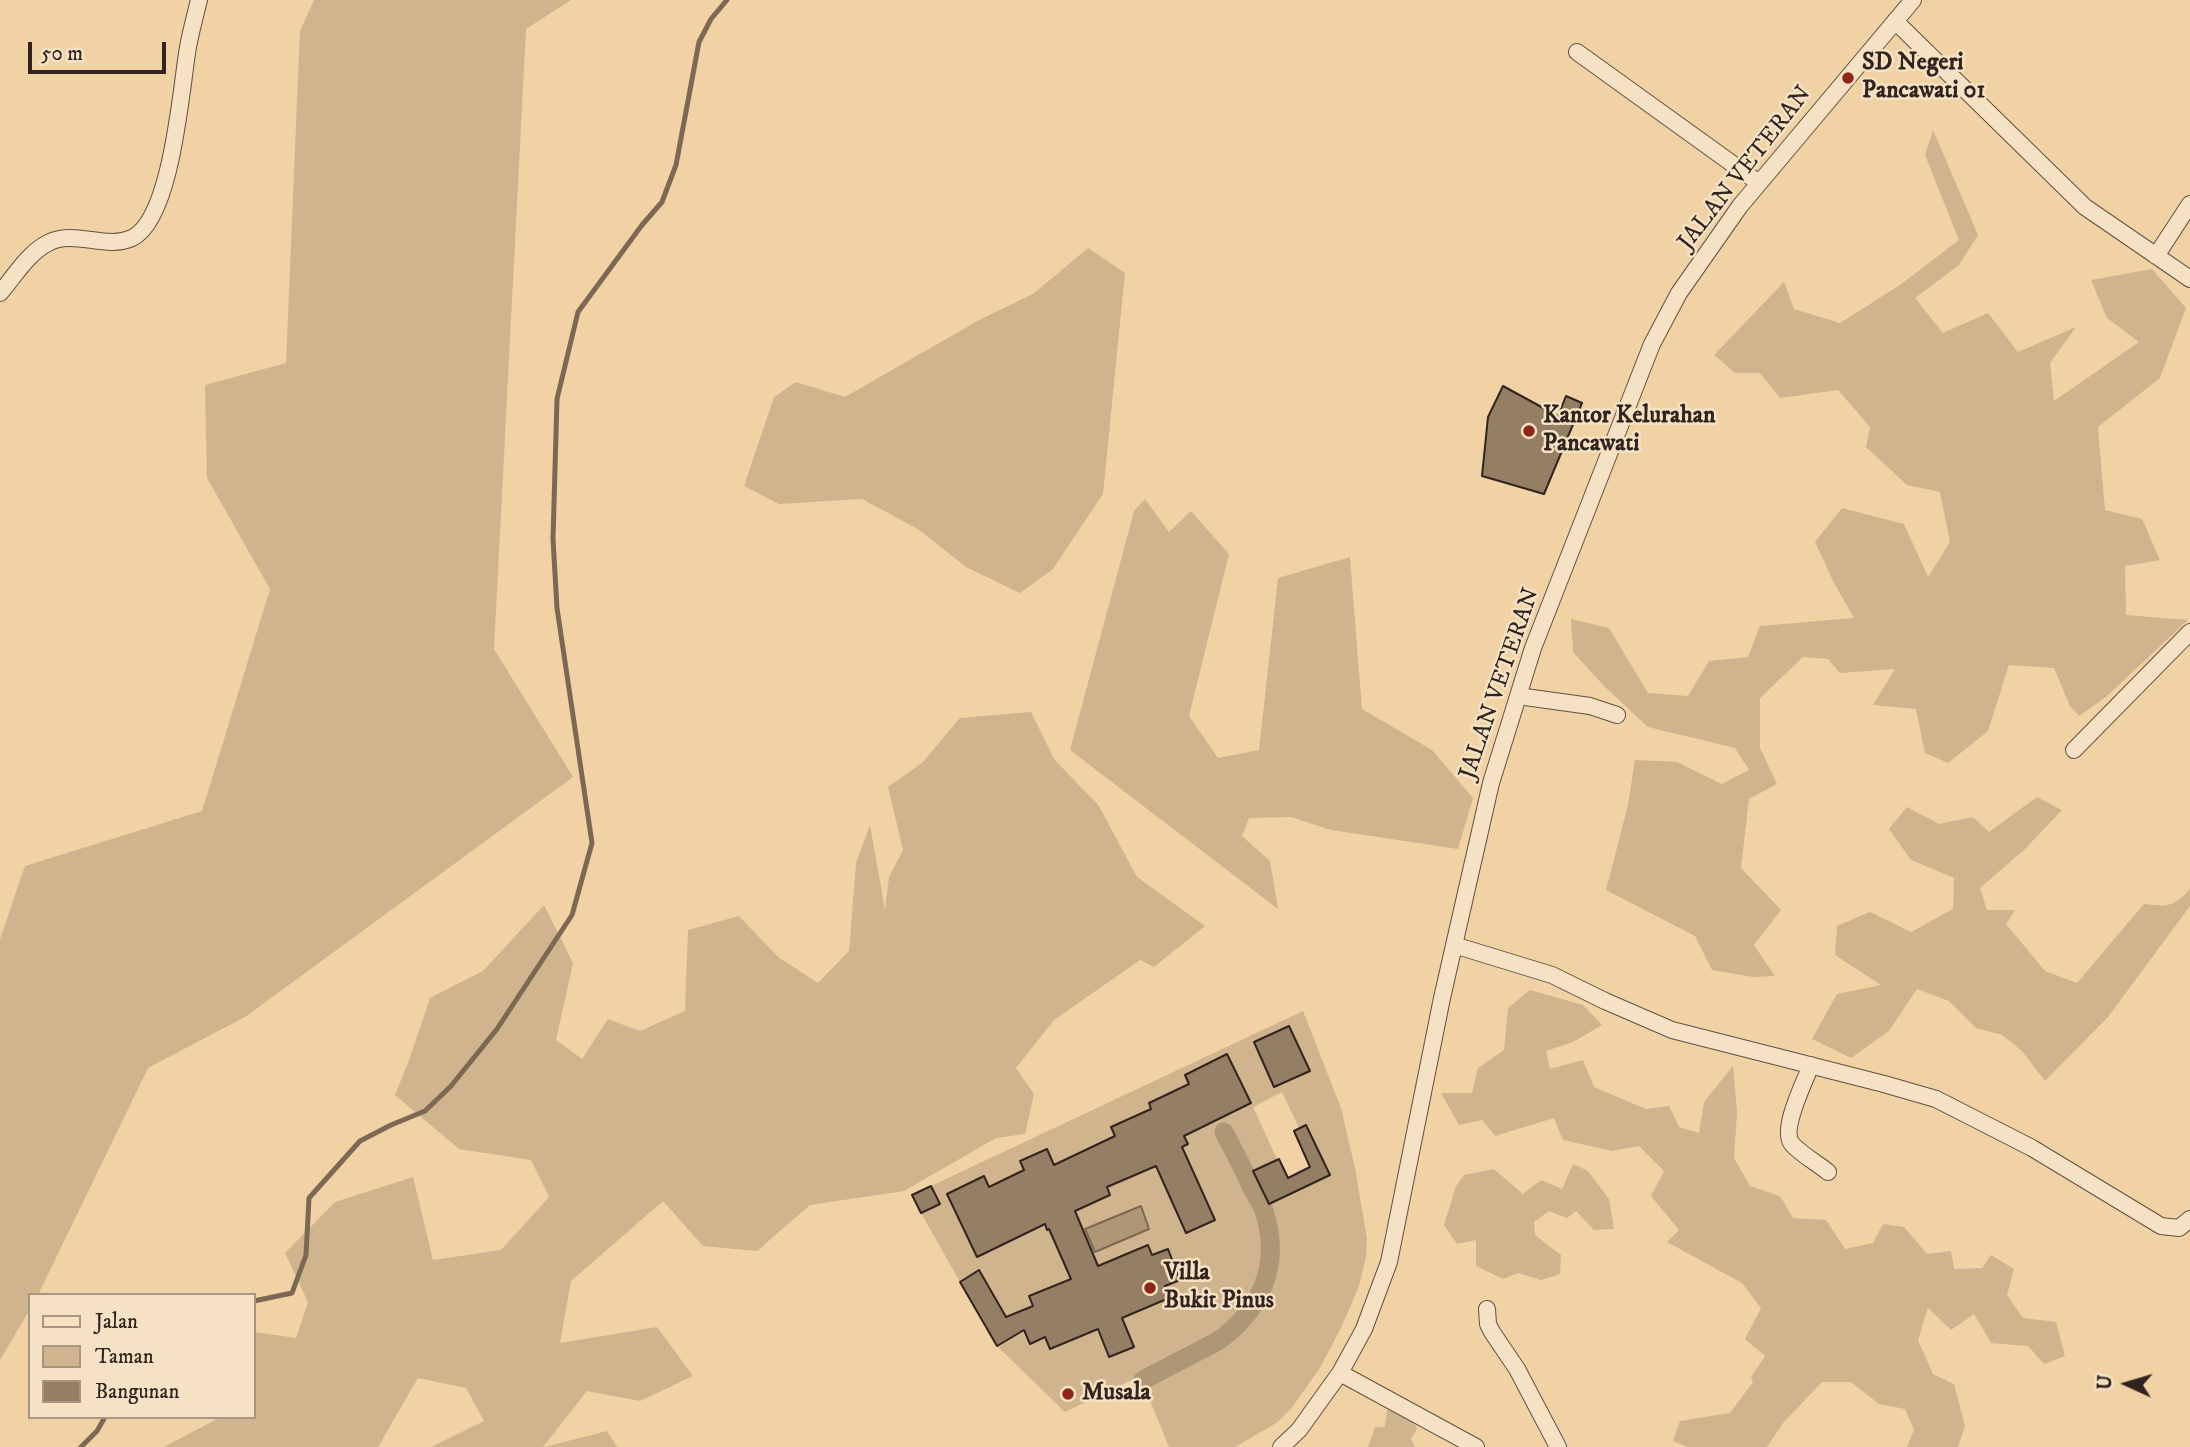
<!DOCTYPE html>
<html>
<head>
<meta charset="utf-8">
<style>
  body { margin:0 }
  #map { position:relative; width:2190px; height:1447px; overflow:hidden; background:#f0d2a4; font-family:"IM FELL DW Pica",serif }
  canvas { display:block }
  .legend { position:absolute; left:28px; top:1293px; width:228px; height:126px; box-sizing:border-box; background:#f5e2c4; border:2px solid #a79682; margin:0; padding:9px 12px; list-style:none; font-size:21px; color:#31241e }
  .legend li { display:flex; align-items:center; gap:14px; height:35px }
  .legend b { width:35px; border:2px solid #a79682 }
  .north { position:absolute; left:2092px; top:1349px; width:70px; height:70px; -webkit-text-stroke:5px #f5e2c4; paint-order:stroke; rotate:274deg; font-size:19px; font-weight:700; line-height:28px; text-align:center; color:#31241e }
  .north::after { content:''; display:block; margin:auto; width:24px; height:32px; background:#31241e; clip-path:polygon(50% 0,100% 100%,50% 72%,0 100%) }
  .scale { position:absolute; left:28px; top:42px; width:138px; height:32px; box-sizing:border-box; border:4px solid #31241e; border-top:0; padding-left:9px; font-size:21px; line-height:24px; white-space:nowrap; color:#31241e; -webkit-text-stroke:5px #f5e2c4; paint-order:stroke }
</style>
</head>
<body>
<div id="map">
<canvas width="2190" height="1447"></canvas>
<ul class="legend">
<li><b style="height:9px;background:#f5e2c4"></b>Jalan</li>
<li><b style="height:19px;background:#d0b48d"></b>Taman</li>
<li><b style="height:19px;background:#947e64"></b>Bangunan</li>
</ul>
<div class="north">U</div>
<div class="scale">50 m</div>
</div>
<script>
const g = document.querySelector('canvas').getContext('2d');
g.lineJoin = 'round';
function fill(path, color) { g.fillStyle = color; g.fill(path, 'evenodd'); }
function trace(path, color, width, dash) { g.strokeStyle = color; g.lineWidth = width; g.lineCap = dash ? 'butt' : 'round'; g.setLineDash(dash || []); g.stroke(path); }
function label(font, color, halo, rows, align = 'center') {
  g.font = font + ' "IM FELL DW Pica",serif'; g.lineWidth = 5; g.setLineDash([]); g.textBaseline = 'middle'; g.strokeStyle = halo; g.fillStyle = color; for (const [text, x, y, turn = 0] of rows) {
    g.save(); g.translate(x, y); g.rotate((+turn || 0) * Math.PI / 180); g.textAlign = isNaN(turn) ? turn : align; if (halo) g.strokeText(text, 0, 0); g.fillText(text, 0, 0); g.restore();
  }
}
const green = new Path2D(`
  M314,0H571L526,29L494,649L573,777L245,1017L148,1068L38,1295H30V1309L0,1360V939L25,866L202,811L270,589L207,478L205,385L286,363L300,31Z
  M1933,130L1978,235L1959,265L1915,298L1943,333L1988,313L2018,352L2076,327L2050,363L2054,401L2139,342L2107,318L2091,280L2152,269L2186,308L2160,378L2098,427L2105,510L2142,519L2160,560L2125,566L2126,615L2188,620L2106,697L2079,716L2070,706L2054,668L2009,665L1988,731L1948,763L1925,753L1916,709L1873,705L1895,669L1840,673L1828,659L1803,657L1760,698V748L1777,784L1749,799L1741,868L1781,910L1754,945L1775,976L1753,977L1712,970L1695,936L1606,890L1628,805L1635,760L1677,762L1722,784L1749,770L1735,748L1648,727L1604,686L1573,652L1571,619L1609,628L1648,693L1688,696L1709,661L1748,657L1760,626L1854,618L1833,581L1815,542L1842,508L1904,524L1928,577L1950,542L1940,492L1907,485L1866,447L1870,427L1838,390L1780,398L1760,373H1735L1714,355L1784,282L1794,309L1840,323L1900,285L1959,240L1925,155Z
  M1088,248L1125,273L1103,494L1053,569L1020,593L966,567L918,529L862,499L779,504L744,486L774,397L796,382L845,397L981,319L1033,294Z
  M1145,499L1169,532L1191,511L1229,554L1189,716L1218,758L1259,750L1278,578L1350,557L1362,709L1432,750L1473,798L1458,849L1331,830L1291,817L1249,818L1242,836L1270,861L1278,909L1070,750L1134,511Z
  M1031,712L1054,759L1099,806L1137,877L1205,926L1154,967L1140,960L1054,1020L1016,1068L1034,1094L1025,1134L996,1138L904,1191L810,1205L757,1251L703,1246L663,1201L571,1281L560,1343L657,1327L693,1376L640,1401L587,1391L543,1447H431L484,1421L466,1388L418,1378L378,1447H164L217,1419V1417H254V1332L296,1338L308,1302L285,1253L335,1202L413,1177L433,1260L501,1250L549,1197L531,1160L459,1149L395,1095L409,1060L430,998L483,971L544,905L573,963L556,1040L582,1059L608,1019L640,1031L685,1011L688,930L739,916L778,957L818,983L849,951L856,863L870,825L885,910L889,877L903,850L888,787L922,763L960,718Z
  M2037,797L2062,810L2025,849L1980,888L1987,910H2015L2006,924L2045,971L2077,983L2144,904C2167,907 2174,907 2190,889V906L2108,1017L2045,1081L2022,1051L2002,1035L1976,1028L1949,1001L1917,989L1889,1031L1851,1058L1812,1039L1837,994L1881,985L1835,955L1837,926L1870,912L1911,932L1953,909L1954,878L1911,860L1889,829L1907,807L1939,824L1973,817L1989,832Z
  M1530,990L1583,1005L1602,1025L1573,1042L1546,1051L1550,1069L1583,1060L1594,1087L1646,1109L1669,1106L1679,1127L1699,1133L1704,1102L1733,1066L1737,1113L1734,1158L1750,1186L1780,1196L1793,1218L1826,1220L1845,1249L1873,1243L1883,1224L1904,1227L1927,1254L1951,1251L1954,1269L1982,1268L1991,1255L2014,1269L2007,1295L2023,1318L2056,1322L2065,1356L2044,1364L2028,1346L1991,1343L1974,1314L1951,1330L1928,1308L1918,1340L1933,1374L1954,1384L1965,1426L1958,1447H1907L1914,1430L1905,1409L1879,1404L1851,1382H1822L1783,1423L1767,1447H1688L1673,1441L1680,1421L1730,1413L1753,1382L1751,1377L1765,1356L1745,1339L1761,1308L1742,1283L1667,1242L1679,1230L1651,1196L1664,1171L1639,1146L1612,1151L1563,1140L1554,1118L1495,1136L1482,1120L1459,1125L1441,1093H1472L1478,1068L1504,1050L1508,1008Z
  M1303,1011L1341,1108L1355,1168L1367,1239L1366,1257L1359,1286L1342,1326L1320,1368L1293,1406L1278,1422L1235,1447H1169L1140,1376L1065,1412L997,1346L1016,1334L978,1271L960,1282L921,1213L940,1204L931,1186ZM1289,1026L1309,1070L1254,1042ZM1227,1054L1251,1102L1209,1123L1185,1075ZM1176,1091L1194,1132L1184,1136L1188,1145L1170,1152ZM1282,1092L1299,1128L1307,1125L1330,1175L1269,1204L1254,1171L1277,1159L1253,1107ZM1135,1116L1153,1155L1151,1169L1137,1175L1132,1165L1128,1167L1111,1127ZM1097,1145L1114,1183L1107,1187L1110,1195L1072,1156ZM1047,1149L1098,1266L1147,1245L1152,1255L1180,1280L1165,1286L1169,1298L1122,1318L1133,1347L1109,1357L1098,1330L1050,1349L1045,1337L1030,1343L1033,1306L1029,1296L1076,1277C1060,1257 1057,1252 1056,1226L1047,1230L1039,1212L1036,1229L978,1257L947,1194L983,1176L989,1187L1011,1176L1021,1197L1034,1192L1021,1161ZM1191,1167L1215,1219L1186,1233L1162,1180Z
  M1573,1164L1588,1171L1609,1199L1614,1229L1594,1230L1576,1211L1567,1218L1549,1211L1534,1222L1535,1235L1561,1255L1560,1274L1541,1280L1518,1273L1503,1279L1476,1266V1240L1457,1244L1444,1225L1456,1186L1464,1175L1494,1169L1523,1194L1541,1180L1562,1189Z
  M1387,1410L1410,1414L1417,1429L1411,1439L1415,1447H1368L1375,1427H1385Z
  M607,1431L617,1447H544Z`);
const water = new Path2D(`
  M1141,1206L1149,1229L1095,1252L1085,1229Z`);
const stream = new Path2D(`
  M254,1301L292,1293L306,1255L309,1198L360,1141L391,1125L425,1111L451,1086L497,1029L572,915L592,843L557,608L553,539L557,399L578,312L642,225L662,202L676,165L699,42L711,19L727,0
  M81,1447L97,1431L105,1417`);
const canal = new Path2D(`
  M1143,1380L1218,1341C1260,1311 1281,1266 1265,1214C1263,1206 1257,1197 1253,1190C1244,1170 1234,1151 1224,1132`);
const building = new Path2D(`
  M1503,386L1558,416L1566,396L1582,403L1544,494L1482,476L1488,417Z
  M1289,1026L1310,1071L1274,1087L1254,1042Z
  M1227,1054L1251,1103L1184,1136L1188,1144L1182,1147L1215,1220L1186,1233L1156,1166L1107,1187L1110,1195L1075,1211L1098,1266L1148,1245L1152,1255L1168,1249L1180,1280L1165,1286L1169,1298L1122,1318L1134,1347L1109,1357L1098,1329L1050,1349L1045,1337L1030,1344L1024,1330L997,1346L960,1282L979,1270L1006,1317L1033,1306L1029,1296L1071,1279L1049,1229L1047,1230L1045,1224L977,1257L947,1194L984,1176L989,1187L1024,1170L1020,1161L1047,1149L1054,1165L1115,1136L1111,1127L1151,1109L1149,1103L1189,1084L1185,1075Z
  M1306,1125L1330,1175L1269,1204L1253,1171L1279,1159L1288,1178L1310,1167L1294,1131Z
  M931,1186L940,1204L921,1213L912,1195Z`);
const street = new Path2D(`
  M1895,21L2085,207L2190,279
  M1577,52L1759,183
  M2156,256L2190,204
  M0,293C14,277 28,253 48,243C73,229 106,250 132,238C172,219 181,88 188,47C191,31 195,16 199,0
  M1518,696L1590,706L1617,715
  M2074,750L2190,632
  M1454,945L1552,975L1605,1001L1672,1030L1884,1084L1936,1099L2032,1148L2161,1226L2179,1228L2190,1219
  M1811,1065C1805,1081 1780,1130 1792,1144C1802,1155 1817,1163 1828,1172
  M1487,1309L1488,1324L1492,1332L1517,1369L1558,1447
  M1340,1373L1476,1447
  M1281,1447L1299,1430L1340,1373L1364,1329L1389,1262L1442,998L1491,783L1533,648L1652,344L1679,293L1740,206L1913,0`);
const markers = [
  [1848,78,7,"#8f2418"],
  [1529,431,7,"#8f2418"],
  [1150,1288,7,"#8f2418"],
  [1068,1394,7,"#8f2418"]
];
const poiNames = [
  ["SD Negeri",1862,64],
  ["Pancawati 01",1862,92],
  ["Kantor Kelurahan",1543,417],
  ["Pancawati",1543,445],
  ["Villa",1164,1274],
  ["Bukit Pinus",1164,1302],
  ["Musala",1082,1394]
];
const streetNames = [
  ["JALAN VETERAN",1746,169,-52],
  ["JALAN VETERAN",1501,684,-71]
];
fill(green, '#d0b48d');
fill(water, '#af9776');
trace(water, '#7d6953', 2);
trace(stream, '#7d6953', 5);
trace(canal, '#af9776', 19);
fill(building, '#947e64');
trace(building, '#31241e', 2);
trace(street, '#615040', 18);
trace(street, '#f5e2c4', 16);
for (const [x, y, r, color] of markers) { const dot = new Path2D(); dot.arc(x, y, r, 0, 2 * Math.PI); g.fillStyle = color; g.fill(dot); trace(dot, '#f5e2c4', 2.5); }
label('bold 24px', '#31241e', '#f5e2c4', poiNames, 'left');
label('24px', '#31241e', '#f5e2c4', streetNames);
</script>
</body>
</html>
